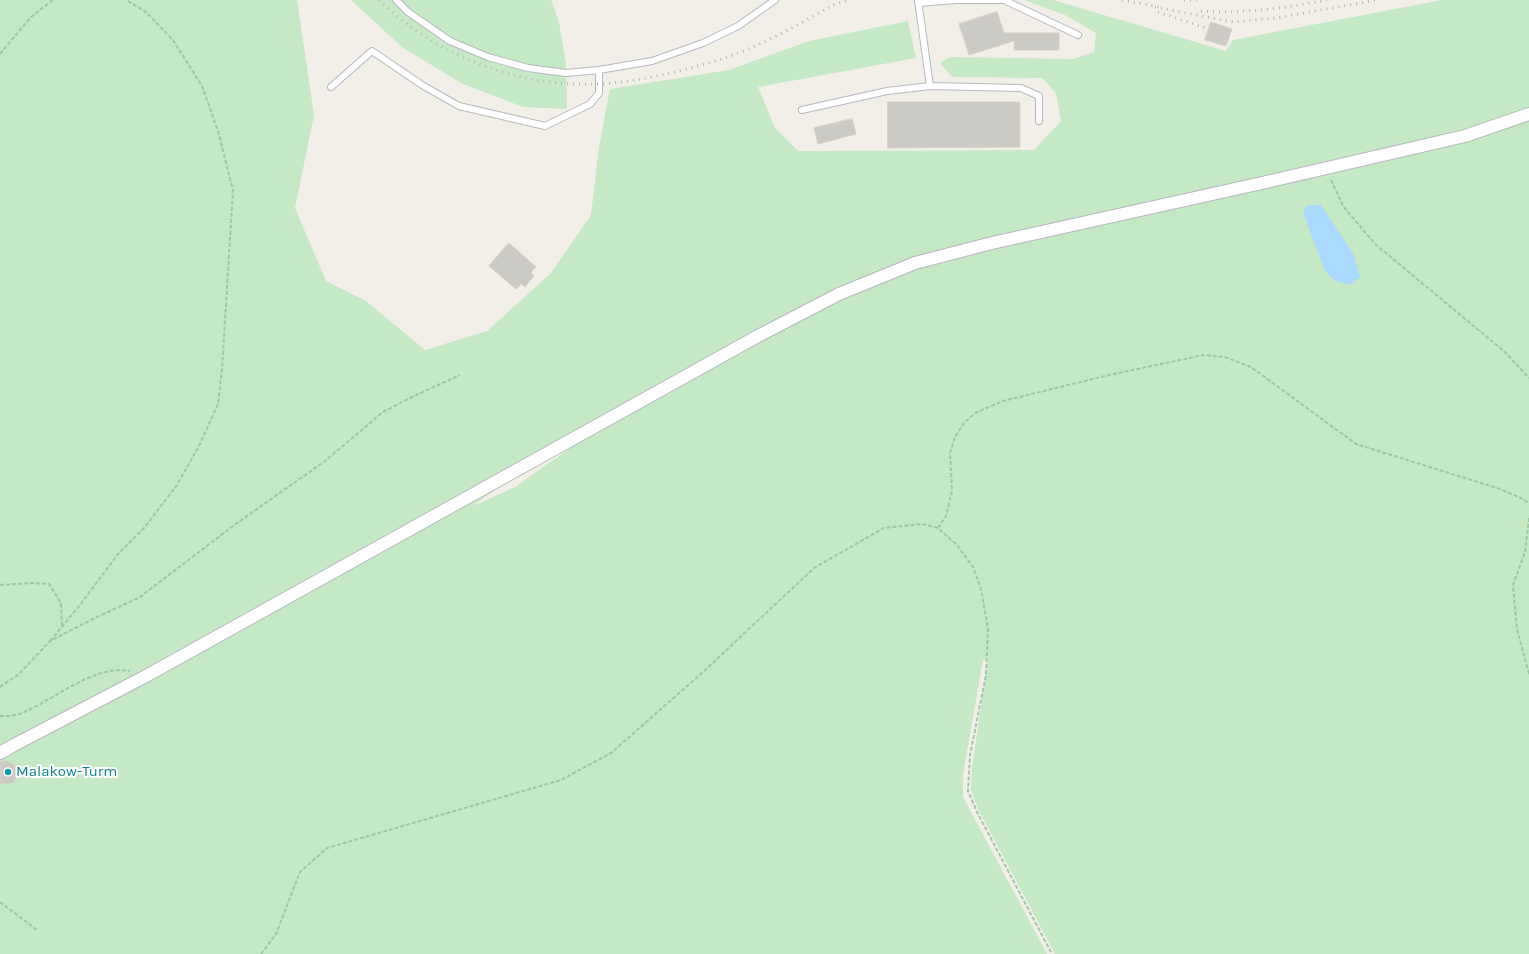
<!DOCTYPE html>
<html>
<head>
<meta charset="utf-8">
<style>
  body { margin:0 }
  canvas { display:block; background:#f1efe8 }
</style>
</head>
<body>
<canvas width="1529" height="954"></canvas>
<script>
const g = document.querySelector('canvas').getContext('2d');
g.lineJoin = 'round';
function fill(path, color) { g.fillStyle = color; g.fill(path, 'evenodd'); }
function trace(path, color, width, dash) { g.strokeStyle = color; g.lineWidth = width; g.lineCap = dash ? 'butt' : 'round'; g.setLineDash(dash || []); g.stroke(path); }
function label(font, color, halo, rows, align = 'center') {
  g.font = font + ' Karla,sans-serif'; g.lineWidth = 4; g.setLineDash([]); g.textBaseline = 'middle'; g.strokeStyle = halo; g.fillStyle = color; for (const [text, x, y, turn = 0] of rows) {
    g.save(); g.translate(x, y); g.rotate((+turn || 0) * Math.PI / 180); g.textAlign = isNaN(turn) ? turn : align; if (halo) g.strokeText(text, 0, 0); g.fillText(text, 0, 0); g.restore();
  }
}
const green = new Path2D(`
  M0,0H297L314,115L295,208L326,281L366,301L425,350L487,331L551,273L591,215L599,147L610,89L729,70L809,41L908,21L916,58L758,87L775,128L798,151L1034,150L1061,121L1056,93L1042,78L952,77L940,63L950,57L1073,59L1094,52L1096,33L1065,15L1024,0H1053L1226,51L1233,40L1442,0H1529V954H1055L979,811L971,790L972,767L988,659L983,660L963,775V797L1047,954H0ZM611,410L617,415L515,487L476,505L475,504Z
  M351,0H551L559,22L566,64L567,109L523,107L461,83L402,47Z`);
const water = new Path2D(`
  M1307,205H1321L1354,255L1360,277L1350,285L1335,281L1325,271L1303,213Z`);
const building = new Path2D(`
  M997,12L1004,33H1059V50H1014V41L969,55L959,24Z
  M1211,22L1232,29L1226,46L1205,40Z
  M888,102H1020V147L888,148Z
  M852,119L856,134L818,144L814,128Z
  M509,243L536,267L531,272L534,276L525,287L521,284L516,289L489,266Z
  M6,761L13,764L17,770V774L14,781L11,783L0,784V762Z`);
const path = new Path2D(`
  M0,54L31,17L53,0
  M1331,180L1343,206L1375,244L1505,352L1529,378
  M1529,518L1525,552L1513,585L1517,629L1529,674
  M938,528L946,516L952,491L950,453L955,437L964,423L975,413L1003,401L1109,375L1203,355L1225,357L1251,367L1356,444L1497,488L1519,497L1529,503
  M0,585L33,583L49,584L61,603L62,626
  M50,641L80,605L118,554L145,527L177,485L199,446L218,404L222,369L233,190L218,131L202,86L173,40L146,12L126,0
  M0,687L19,674L50,641L95,618L140,597L233,526L325,461L383,412L412,397L460,375
  M0,716C6,716 13,716 19,714C53,702 92,664 130,671
  M0,902L37,930
  M261,954L276,934L300,872L327,848L561,780L611,753L703,672L814,568L884,528L922,524L938,528L957,545L973,567L981,589L988,629L986,675L970,755L968,791L977,812L1052,954`);
const lane = new Path2D(`
  M396,0L408,12L450,41L488,57L528,68L566,73L599,70L652,61L703,43L738,26L775,0
  M918,0L930,86L1021,88L1039,96V121
  M918,3L956,0H1004L1078,35
  M331,87L372,51L422,85L459,106L545,126L590,104L599,93V70
  M802,110L887,91L930,86`);
const street = new Path2D(`
  M0,753L14,745L146,676L758,336L839,294L915,263L992,243L1262,183L1465,136L1529,114`);
const rail = new Path2D(`
  M379,0C436,56 519,88 600,84C628,82 656,77 683,70C707,64 730,57 753,47C780,35 807,20 833,5L848,0
  M1122,0L1159,7
  M1184,0H1200
  M1155,7L1233,22L1276,18L1377,0
  M1201,11C1243,14 1285,8 1327,0
  M1158,12L1209,29`);
const markers = [
  [8,772,4,"#0f9aa8"]
];
const cultureNames = [
  ["Malakow-Turm",16,772]
];
fill(green, '#c5e8c5');
fill(water, '#aadaff');
fill(building, '#cccac5');
trace(building, '#d6d1c6', 1);
trace(lane, '#b5b8bc', 8);
trace(street, '#b5b8bc', 14);
trace(path, '#9cc7a9', 2, [4, 2]);
trace(lane, '#fff', 6);
trace(street, '#fff', 12);
trace(rail, '#b6b7b8', 3, [1, 5]);
for (const [x, y, r, color] of markers) { const dot = new Path2D(); dot.arc(x, y, r, 0, 2 * Math.PI); g.fillStyle = color; g.fill(dot); trace(dot, '#fff', 1.5); }
label('15px', '#0d838f', '#fff', cultureNames, 'left');
</script>
</body>
</html>
